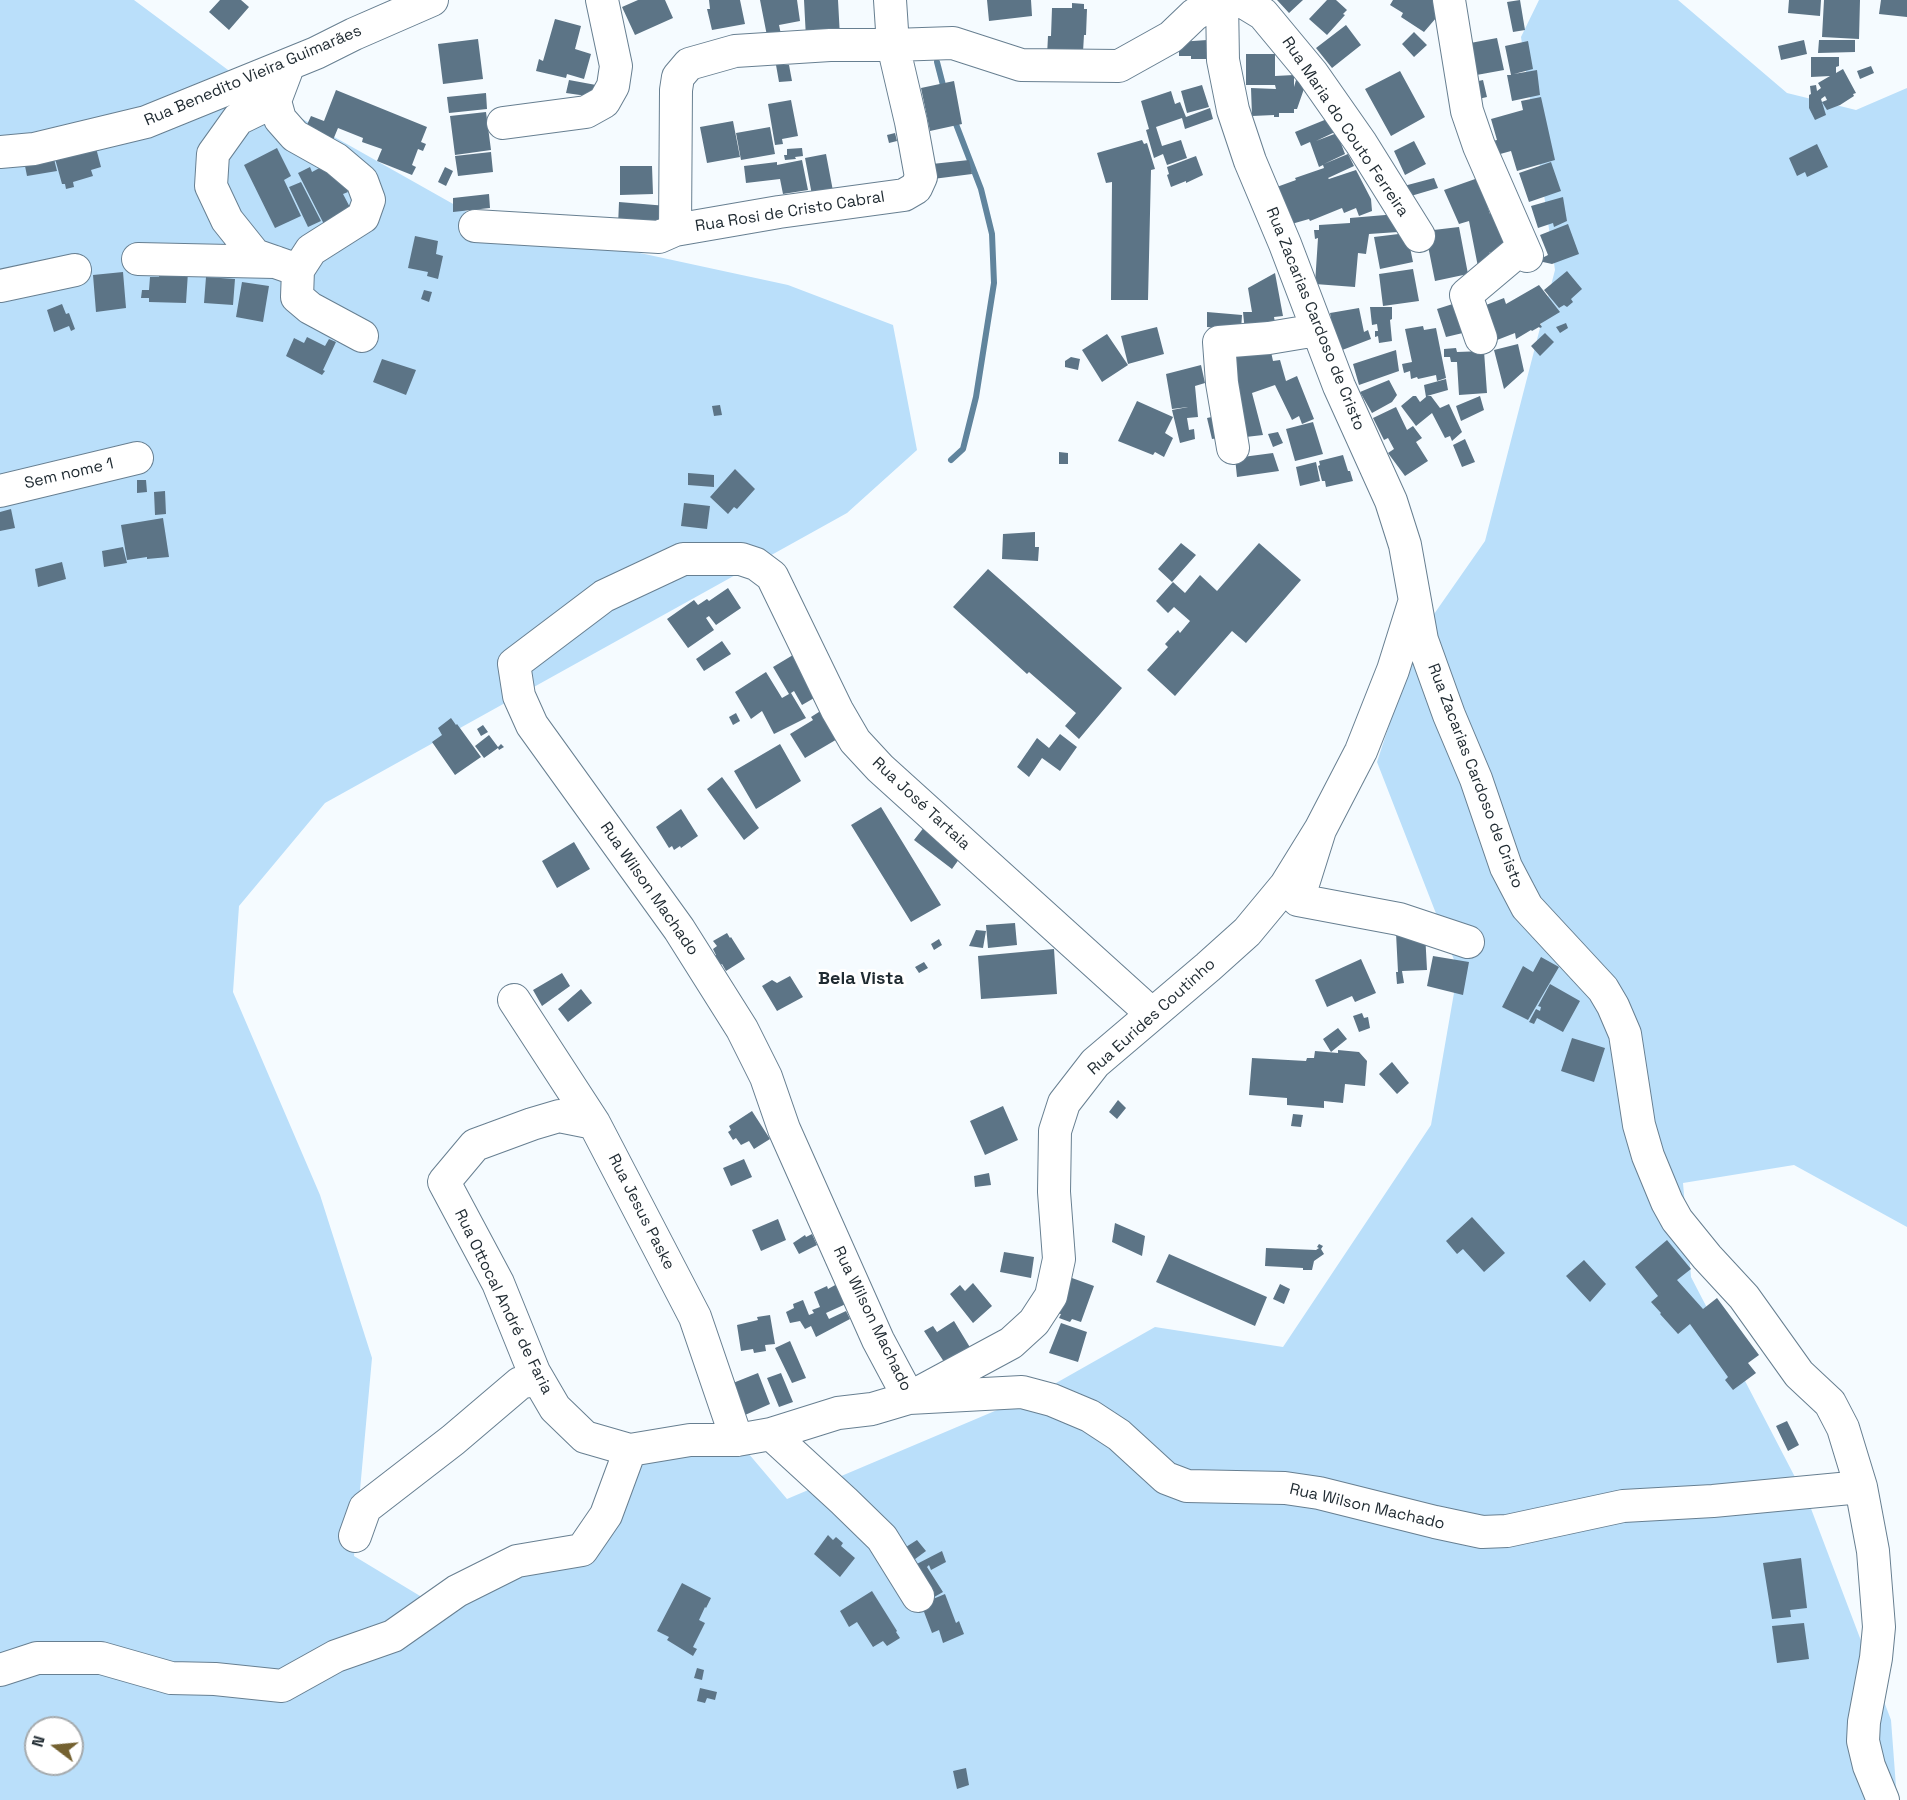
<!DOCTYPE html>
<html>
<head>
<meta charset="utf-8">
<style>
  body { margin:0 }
  #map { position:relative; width:1907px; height:1800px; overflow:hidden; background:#f5fbff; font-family:"Space Grotesk",sans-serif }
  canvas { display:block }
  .north { position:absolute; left:24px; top:1716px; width:60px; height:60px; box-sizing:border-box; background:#fff; border:2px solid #a5aaad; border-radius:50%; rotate:286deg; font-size:16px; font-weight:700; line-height:24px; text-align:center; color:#1f2a31 }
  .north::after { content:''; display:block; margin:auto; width:21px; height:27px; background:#746130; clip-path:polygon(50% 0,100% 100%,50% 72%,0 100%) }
</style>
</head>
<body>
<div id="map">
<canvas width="1907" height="1800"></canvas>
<div class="north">N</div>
</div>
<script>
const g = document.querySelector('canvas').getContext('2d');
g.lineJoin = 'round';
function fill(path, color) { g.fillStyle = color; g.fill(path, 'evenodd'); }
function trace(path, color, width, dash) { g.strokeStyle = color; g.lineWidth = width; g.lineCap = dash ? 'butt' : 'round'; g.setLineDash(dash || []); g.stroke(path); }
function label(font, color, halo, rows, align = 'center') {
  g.font = font + ' "Space Grotesk",sans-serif'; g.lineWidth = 6; g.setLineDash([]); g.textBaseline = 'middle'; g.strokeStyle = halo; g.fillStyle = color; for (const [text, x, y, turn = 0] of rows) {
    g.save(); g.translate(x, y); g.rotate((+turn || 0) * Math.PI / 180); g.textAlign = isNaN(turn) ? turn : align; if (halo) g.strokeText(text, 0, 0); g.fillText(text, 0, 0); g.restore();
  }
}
const green = new Path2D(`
  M0,0H134L267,99L478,218L788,285L893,325L917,450L847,513L325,803L239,906L233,992L320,1195L372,1358L354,1556L430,1602L565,1552L630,1450L737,1440L787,1499L1042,1391L1155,1327L1283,1347L1431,1125L1458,970L1377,762L1418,637L1485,541L1555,270L1521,37L1539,0H1678L1787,93L1856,110L1907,88V1227L1794,1165L1683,1183L1691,1277L1810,1506L1891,1720L1897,1800H0ZM36,1728H72V1764H36Z`);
const stream = new Path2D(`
  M937,62L944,89
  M951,460L963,449L976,397L994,283L992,234L981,189L954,119`);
const building = new Path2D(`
  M220,0H241L249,7L229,30L209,12Z
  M638,0H665L673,18L635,35L622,7Z
  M709,0H740L745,24L712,30L707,9H710Z
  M760,0H797L800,21L779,25L782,39L768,41Z
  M804,0H838L840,37L806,38Z
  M987,0H1031L1032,16L989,21Z
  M1277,0H1303L1289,13Z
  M1327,0H1336L1347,10L1343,14L1345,15L1327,35L1309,19Z
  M1393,0H1432L1435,2L1436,18L1424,32L1401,17L1403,13L1390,5Z
  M1520,0L1525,30L1513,32L1507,2Z
  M1789,0H1821L1820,16L1788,13Z
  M1824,0H1860L1859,39L1822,37Z
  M1881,0H1907V17L1879,14Z
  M1072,3L1084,4V9H1087L1086,35H1084L1083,52L1047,56L1048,36H1051L1052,8H1072Z
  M555,19L581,26L575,49L591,54L584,79L567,74L566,78L536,71L539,59L543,61Z
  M1346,25L1361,45L1332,68L1316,48Z
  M1414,32L1427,45L1414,57L1402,44Z
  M1497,38L1504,70L1471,76L1465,44Z
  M478,39L483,79L443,84L438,44Z
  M1207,40V59H1191V56H1179V42Z
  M1804,40L1807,54L1781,60L1778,46Z
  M1819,40H1855V52L1818,53Z
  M1528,41L1533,69L1514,74L1537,70L1540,95L1512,101L1507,75H1511L1505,46Z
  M1246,54H1275V76L1294,75V87L1296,80L1306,83L1297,109H1294V113H1279V117H1274V115L1252,116L1251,88L1276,89L1275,85H1246Z
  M1811,57H1839V66L1836,67V73L1843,69L1856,93L1853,94L1854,96L1840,105L1827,110L1822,102L1827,100L1825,96L1821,99L1826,115L1815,120L1809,108V95L1811,94L1810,86L1816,85L1817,91L1821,88L1818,83L1830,76L1811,77Z
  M776,65H789L792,81L779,82Z
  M1871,66L1874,73L1860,79L1857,71Z
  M1400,71L1425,117L1391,136L1365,89Z
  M569,80L596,85L594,97L566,93Z
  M1483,80L1487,97L1470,101L1465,84Z
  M954,81L962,124L930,131L921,88Z
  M1202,85L1209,107L1187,113L1181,91Z
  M336,90L427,127L421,142L426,144L423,151L418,149L412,165L416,167L412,175L377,161L382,149L362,142L363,138L338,128L333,140L305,129L311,116L324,121Z
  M1171,91L1175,104L1180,102L1186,117L1210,108L1213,119L1185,129L1182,118L1156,127L1162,146L1181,140L1187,158L1167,165L1163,154L1154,158L1146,130L1149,129L1141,101Z
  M486,93L487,109L449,113L447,97Z
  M1541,97L1555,160L1517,171L1511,151L1493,156L1488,142L1497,140L1491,119L1523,110L1521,101Z
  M791,100L798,136L782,139L783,144L775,145L768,104Z
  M486,112L491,150L455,155L450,116Z
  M1327,119L1335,132L1316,141L1337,133L1345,154L1324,164L1348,154L1354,166L1328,178L1329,179L1356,170L1371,199L1372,211L1359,216L1356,208L1344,213L1342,208L1310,221L1309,219L1288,225L1274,188L1296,180L1295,178L1324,168L1323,165L1319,167L1310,142L1301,146L1295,132Z
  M733,121L740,157L707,163L700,127Z
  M770,127L775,154L741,160L736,133Z
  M895,133L897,141L889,143L887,135Z
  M1142,140L1144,144L1147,143L1155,169L1151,170L1148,300H1111L1112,182L1106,183L1097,153Z
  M1414,141L1426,164L1405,175L1394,151Z
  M95,144L101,167L91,170L93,176L73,182L74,187L66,189L65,184H62L54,155Z
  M1817,144L1828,167L1807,177L1805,172L1797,176L1789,158Z
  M277,148L291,176L284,180L301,216L275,228L244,165Z
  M802,148L803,156L795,157L796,159L785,160L784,155H787V149Z
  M491,152L493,172L458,176L455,156Z
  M826,154L833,191L812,195L805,158Z
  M53,155L57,171L27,176L24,161Z
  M1196,156L1203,175L1186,183V181L1171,187L1167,175L1169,174L1167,167Z
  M802,160L808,190L783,194L780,179L746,183L744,166L777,162V165Z
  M969,160L972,174L933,179L932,164Z
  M1551,162L1561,191L1529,202L1519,173Z
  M325,165L332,167L341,185L344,184L348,192L343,194L354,215L328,232L298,173L310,167L312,172Z
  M620,166H652L653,194L620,195Z
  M445,167L453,171L446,186L438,182Z
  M1434,178L1438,188L1404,198L1400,187Z
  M1478,178L1490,214L1497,211L1507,246L1489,253L1492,262L1479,272L1469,221L1459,224L1444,190Z
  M301,182L321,221L308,227L289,187Z
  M489,194L490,208L453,212V198Z
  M1563,197L1567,221L1554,227L1553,223L1538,228L1531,206Z
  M619,202L667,206L665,230L618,226Z
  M1397,214L1398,232L1369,234L1366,254L1358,253L1355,287L1315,284L1318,238L1315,239L1314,230H1319V225L1350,223V218Z
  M1568,224L1579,254L1552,264L1543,262L1542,258L1548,255L1540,235Z
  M1459,227L1468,274L1435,281L1425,231Z
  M1407,233L1413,262L1380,269L1374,237Z
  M415,236L438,241L436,254L443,256L438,279L427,276L428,272L408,268Z
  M1413,269L1419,301L1383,306L1379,274Z
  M159,270L188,272L186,303L149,302V298H141L142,290H149L150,277H159Z
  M1567,271L1582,289L1571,299L1573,302L1567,307L1564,305L1559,308L1544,290Z
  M123,272L126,308L96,312L93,275Z
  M1275,273L1283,316L1274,317L1276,328L1245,332L1243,312H1252L1248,288Z
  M206,277L235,279L233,305L204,303Z
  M242,282L269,286L263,322L236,317Z
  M1539,285L1560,312L1540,324L1542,327L1540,328L1539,327L1532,331L1531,330L1516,339L1515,333L1492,342L1486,305L1504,298L1506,304Z
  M424,290L432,292L429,302L421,299Z
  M1459,302L1467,332L1446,337L1437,309Z
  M62,304L66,314L69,313L75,329L71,331L69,326L54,332L47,310Z
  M1370,307H1392V319L1390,320L1392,341L1379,343L1378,336L1375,337V331H1378L1377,324L1372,325Z
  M1359,308L1364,332L1368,330L1371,339L1337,352L1330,313Z
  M1207,312L1242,315L1241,330L1207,327Z
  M1566,323L1568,328L1560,333L1556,327Z
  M1423,326L1424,330L1436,328L1446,378L1437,381L1436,375L1418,379L1417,377L1411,379L1410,371L1404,373L1402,364L1412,362L1405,329Z
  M1157,327L1164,354L1128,364L1121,336Z
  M1545,333L1554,342L1540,356L1531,346Z
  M1107,334L1128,365L1102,382L1082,350Z
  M307,337L325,346L329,339L336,342L323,370L325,371L322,375L286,356L294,338L304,343Z
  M1518,344L1524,371L1504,389L1494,350Z
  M1270,347L1273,361L1280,360L1286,381L1297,376L1314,419L1302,424L1299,416L1292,420L1275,385L1252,393L1263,435L1237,438L1228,352Z
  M1456,348L1457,352L1484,351L1487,393L1459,395L1457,362H1451L1450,357H1444V349Z
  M1396,350L1399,371L1359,385L1353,364Z
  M1071,357L1080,359L1078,370L1065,367V361Z
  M382,359L416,370L406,395L373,382Z
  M1201,365L1205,383L1195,386L1198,417L1187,418L1189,430L1194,429L1195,439L1180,443L1172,410L1188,407L1172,409L1166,374Z
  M1446,379L1448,390L1427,396H1431L1440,408L1449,404L1462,432L1452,441L1450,436L1445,438L1432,413L1416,426L1401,406L1413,396H1416L1420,402L1426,397L1424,385Z
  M1389,380L1397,395L1392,402L1372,413L1360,392Z
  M1480,396L1484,410L1461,421L1456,406Z
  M1137,401L1173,417L1165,433L1173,438L1164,457L1155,452L1153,455L1118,441Z
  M720,405L722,415L714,416L712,406Z
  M1396,407L1407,430L1413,426L1422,438L1416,442L1428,461L1405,476L1388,453L1394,449L1388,438L1384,440L1373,418Z
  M1221,415L1225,437L1212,439L1207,418Z
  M1313,422L1323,454L1295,461L1286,429Z
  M1278,432L1283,443L1273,447L1268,434Z
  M1465,439L1475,462L1462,467L1453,445Z
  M1059,452L1068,453V464H1059Z
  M1273,453L1279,471L1237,477L1235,458Z
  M1343,455L1348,471H1350L1353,481L1326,487L1325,481H1322L1318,466L1320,465L1319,461Z
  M1316,462L1320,481L1300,486L1296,467Z
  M735,469L755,489L737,509L734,507L728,514L710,497Z
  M688,473L714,475V487L688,485Z
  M137,480H146L147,492L137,493Z
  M165,491L166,514L155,515L154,492Z
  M684,503L710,506L707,529L681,526Z
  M11,509L15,528L0,531V512Z
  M163,518L169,557L147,559V557L127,560L121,525Z
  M1035,532V547H1039L1038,561L1002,559L1003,534Z
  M1181,543L1196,555L1172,582L1158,569Z
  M1259,543L1301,580L1246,643L1232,631L1175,696L1147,670L1168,647L1165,644L1178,630L1180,633L1190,621L1174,607L1168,613L1156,601L1173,582L1185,593L1200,575L1217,591Z
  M123,547L127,563L104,567L102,551Z
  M62,562L66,579L38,587L35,569Z
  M988,569L1122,688L1079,739L1065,726L1076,713L1029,672L1027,674L953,607Z
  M728,588L741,608L716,625L709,616L706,618L714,630L688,648L667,619L694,600L698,605L707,599L709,601Z
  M722,641L731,654L704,671L696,659Z
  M798,652L821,694L802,705L794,691L791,693L806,718L774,734L762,711L751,719L735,692L766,672L782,698L789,694L773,667Z
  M822,710L839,738L805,758L790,734L813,720L811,717Z
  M736,713L740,721L733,725L729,717Z
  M451,718L456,725L457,724L481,757L455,775L432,742L442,735L438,728Z
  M483,725L488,732L481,736L477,729Z
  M1060,734L1077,747L1060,771L1042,758L1029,777L1017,767L1037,738L1049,748Z
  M489,735L498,747L501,744L504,747L499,750L498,748L484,758L475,746Z
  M780,744L801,781L756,809L734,771Z
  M722,777L759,828L744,840L707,789Z
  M881,807L941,905L911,922L851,825Z
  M681,809L698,836L681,848L680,846L674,850L672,846L669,848L656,827Z
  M925,826L962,855L952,869L914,840Z
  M574,842L590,869L557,888L542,861Z
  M1015,923L1017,945L988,948L986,925Z
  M976,930L986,931L983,948L969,946Z
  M1425,932L1427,970L1402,971L1404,983L1397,984L1396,972H1398L1396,933Z
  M727,933L730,938L731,937L745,959L726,971L722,964L718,966L712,957L716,955L713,949L717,946L713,941Z
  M939,939L942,945L934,950L931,944Z
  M1054,949L1057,994L981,999L978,956Z
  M1433,956L1469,962L1463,995L1427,986Z
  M1541,957L1559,967L1528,1020L1502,1007L1523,966L1533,972Z
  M1361,959L1376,993L1355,1002L1352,996L1327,1007L1315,980Z
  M924,962L928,968L919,973L915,967Z
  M562,973L570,986L542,1006L533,990Z
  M790,976L803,997L777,1011L762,986L772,980L777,983Z
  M1550,984L1580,1001L1563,1032L1537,1018L1534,1024L1529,1022L1536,1009L1540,1011L1541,1007L1538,1006Z
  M581,989L592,1003L568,1022L558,1009Z
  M1362,1013L1364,1018L1368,1017L1370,1028L1359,1032L1353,1016Z
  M1338,1028L1347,1039L1331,1052L1323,1039Z
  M1572,1038L1605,1048L1594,1082L1561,1071Z
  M1338,1050L1359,1052L1367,1061L1365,1086L1345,1084L1343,1103L1324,1101V1108L1287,1105V1098L1249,1095L1252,1058L1306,1061L1307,1058H1314L1315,1051L1338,1053Z
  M1392,1062L1409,1083L1397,1094L1379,1074Z
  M1118,1100L1126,1108L1117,1119L1109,1112Z
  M1003,1106L1018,1140L985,1155L970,1121Z
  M752,1111L770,1139L754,1149L749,1141L741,1145L736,1138L733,1140L728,1132L731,1130L729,1126Z
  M1293,1114L1303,1115L1301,1127L1291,1126Z
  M744,1159L752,1177L731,1186L723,1168Z
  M989,1173L991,1185L975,1187L974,1176Z
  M1472,1217L1505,1253L1484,1272L1463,1249L1457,1254L1446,1241Z
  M778,1219L786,1240L761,1251L752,1230Z
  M1115,1223L1145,1236L1142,1256L1112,1242Z
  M812,1234L817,1245L799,1254L793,1243L805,1235L806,1237Z
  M1667,1240L1691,1269L1677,1280L1703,1309L1717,1298L1759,1355L1748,1363L1756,1373L1733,1390L1725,1380L1728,1377L1690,1324L1678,1334L1660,1314L1661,1313L1651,1302L1658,1296L1635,1267Z
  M1319,1244L1323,1246L1321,1249L1324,1254L1314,1261L1312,1270H1303V1268L1265,1266L1266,1248L1316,1250L1319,1248L1317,1247Z
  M1004,1252L1034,1257L1031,1278L1000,1272Z
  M1169,1254L1267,1297L1255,1326L1156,1282Z
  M1584,1260L1606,1284L1590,1302L1566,1276Z
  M1072,1278L1094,1286L1081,1322L1072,1319L1070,1322L1059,1318L1061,1314L1056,1313L1064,1300Z
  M973,1283L992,1306L973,1323L950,1294L960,1285L965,1291Z
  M837,1284L848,1303L826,1313L829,1319L846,1311L850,1319L816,1337L811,1326L805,1329L800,1321L790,1323L786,1312L794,1308L793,1304L803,1300L809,1315L814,1313L812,1310L820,1307L814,1292L827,1286L828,1289Z
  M1280,1284L1290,1289L1284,1304L1273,1299Z
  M770,1315L775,1344L765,1345L766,1351L754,1353L753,1349L741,1351L737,1325L758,1320L757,1317Z
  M954,1321L971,1349L946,1365L924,1331L933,1326L937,1332Z
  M1061,1323L1087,1332L1078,1362L1049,1353Z
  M790,1341L806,1378L792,1383L775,1348Z
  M758,1373L770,1404L745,1415L733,1383Z
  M781,1373L793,1402L779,1407L767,1378Z
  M1787,1421L1799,1445L1788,1451L1776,1426Z
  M828,1535L833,1540L836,1537L843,1543L841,1546L855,1558L840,1577L814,1554Z
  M917,1540L926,1551L907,1565L898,1552Z
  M942,1551L946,1562L931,1570L929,1565L927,1567L943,1592L929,1600L909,1568Z
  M1801,1558L1807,1608L1790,1610L1791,1617L1772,1619L1763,1563Z
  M682,1583L711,1598L706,1608L705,1607L699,1620L705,1623L693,1647L697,1649L693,1656L667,1640L669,1637L657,1631Z
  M872,1591L897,1631L896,1632L900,1638L887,1646L883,1641L873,1647L857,1622L849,1627L840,1611Z
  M945,1594L956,1623L959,1621L964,1634L943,1643L939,1630L932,1633L921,1604Z
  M1804,1623L1809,1659L1777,1663L1772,1626Z
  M697,1668L704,1670L702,1680L694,1678Z
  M700,1688L717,1692L715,1700L707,1698L705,1703L697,1701Z
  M966,1768L969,1785L957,1789L953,1771Z`);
const minor = new Path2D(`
  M1222,0L1223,60L1233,110L1250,161L1285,244L1339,386L1391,501L1405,545L1422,640L1449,715L1476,779L1506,867L1527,907L1603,989L1613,1006L1625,1034L1639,1125L1648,1156L1667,1202L1677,1220L1707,1257L1744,1297L1799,1374L1830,1403L1843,1428L1861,1487L1873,1551L1879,1627L1876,1658L1864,1722L1863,1741L1869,1766L1883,1800
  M1240,0L1263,14L1312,73L1361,143L1419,236
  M1449,0L1467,111L1479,146L1527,256
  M289,64L275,101L280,119L295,136L336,159L362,181L369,200L363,217L311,250L298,270L297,297L310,308L362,336
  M275,101L238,119L213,154L211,186L227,220L255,255L298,270
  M503,123L586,112L604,102L613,86L616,66L602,0
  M0,152L34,149L146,122L316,53L354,34L432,0
  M475,226L659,237L675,230L779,212L904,195L916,188L921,177L911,122L893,45L953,43L1021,65L1119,66L1171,37L1194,15L1216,0
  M675,230L676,90L678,77L689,64L735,51L830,45H893L890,0
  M138,259L275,262
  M0,286L75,270
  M1481,338L1466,295L1523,247
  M1233,448L1222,383L1219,342L1269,338L1317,330
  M0,491L137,458
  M1414,603L1393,670L1361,751L1320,830L1298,900L1399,919L1468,942
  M514,1000L594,1123L695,1317L737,1440
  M1152,1014L880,768L855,741L837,710L772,576L756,564L741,559H683L604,596L514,664L519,696L532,725L679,929L742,1029L766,1077L784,1129L878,1340L909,1398L1022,1392L1052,1400L1090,1416L1119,1435L1166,1478L1187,1486L1285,1488L1319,1493L1435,1522L1482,1532L1507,1531L1623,1506L1713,1501L1861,1487
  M594,1123L559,1116L532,1124L475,1145L444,1182L498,1283L534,1372L555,1408L585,1437L630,1450L690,1440H737L771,1434L838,1413L872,1409L909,1398L1011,1343L1034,1322L1051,1296L1059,1259L1054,1192L1055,1131L1064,1103L1095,1063L1208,967L1247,932L1286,885L1320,830
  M771,1434L844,1501L882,1538L918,1596
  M355,1536L365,1508L453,1440L520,1383L538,1379
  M0,1670L37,1658H101L171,1678L215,1679L282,1686L336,1656L393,1636L457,1591L517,1561L582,1550L606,1515L630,1450`);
const streetNames = [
  ["Rua Benedito Vieira Guimarães",253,76,-23],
  ["Rua Maria do Couto Ferreira",1345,127,56],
  ["Rua Rosi de Cristo Cabral",790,212,-9],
  ["Rua Zacarias Cardoso de Cristo",1315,319,68],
  ["Sem nome 1",69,474,-13],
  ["Rua Zacarias Cardoso de Cristo",1475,776,69],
  ["Rua José Tartaia",921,804,43],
  ["Rua Wilson Machado",649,889,55],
  ["Rua Eurides Coutinho",1152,1017,-42],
  ["Rua Jesus Paske",641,1212,63],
  ["Rua Ottocal André de Faria",503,1302,64],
  ["Rua Wilson Machado",872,1319,64],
  ["Rua Wilson Machado",1367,1507,13]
];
const neighbourhoodNames = [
  ["Bela Vista",861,979]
];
fill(green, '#badffa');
trace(stream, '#60849d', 6);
fill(building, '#5c7486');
trace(minor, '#677f91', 34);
trace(minor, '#fff', 32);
label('16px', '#1f2a31', '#fff', streetNames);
label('bold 18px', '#1f2a31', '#fff', neighbourhoodNames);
</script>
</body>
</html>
